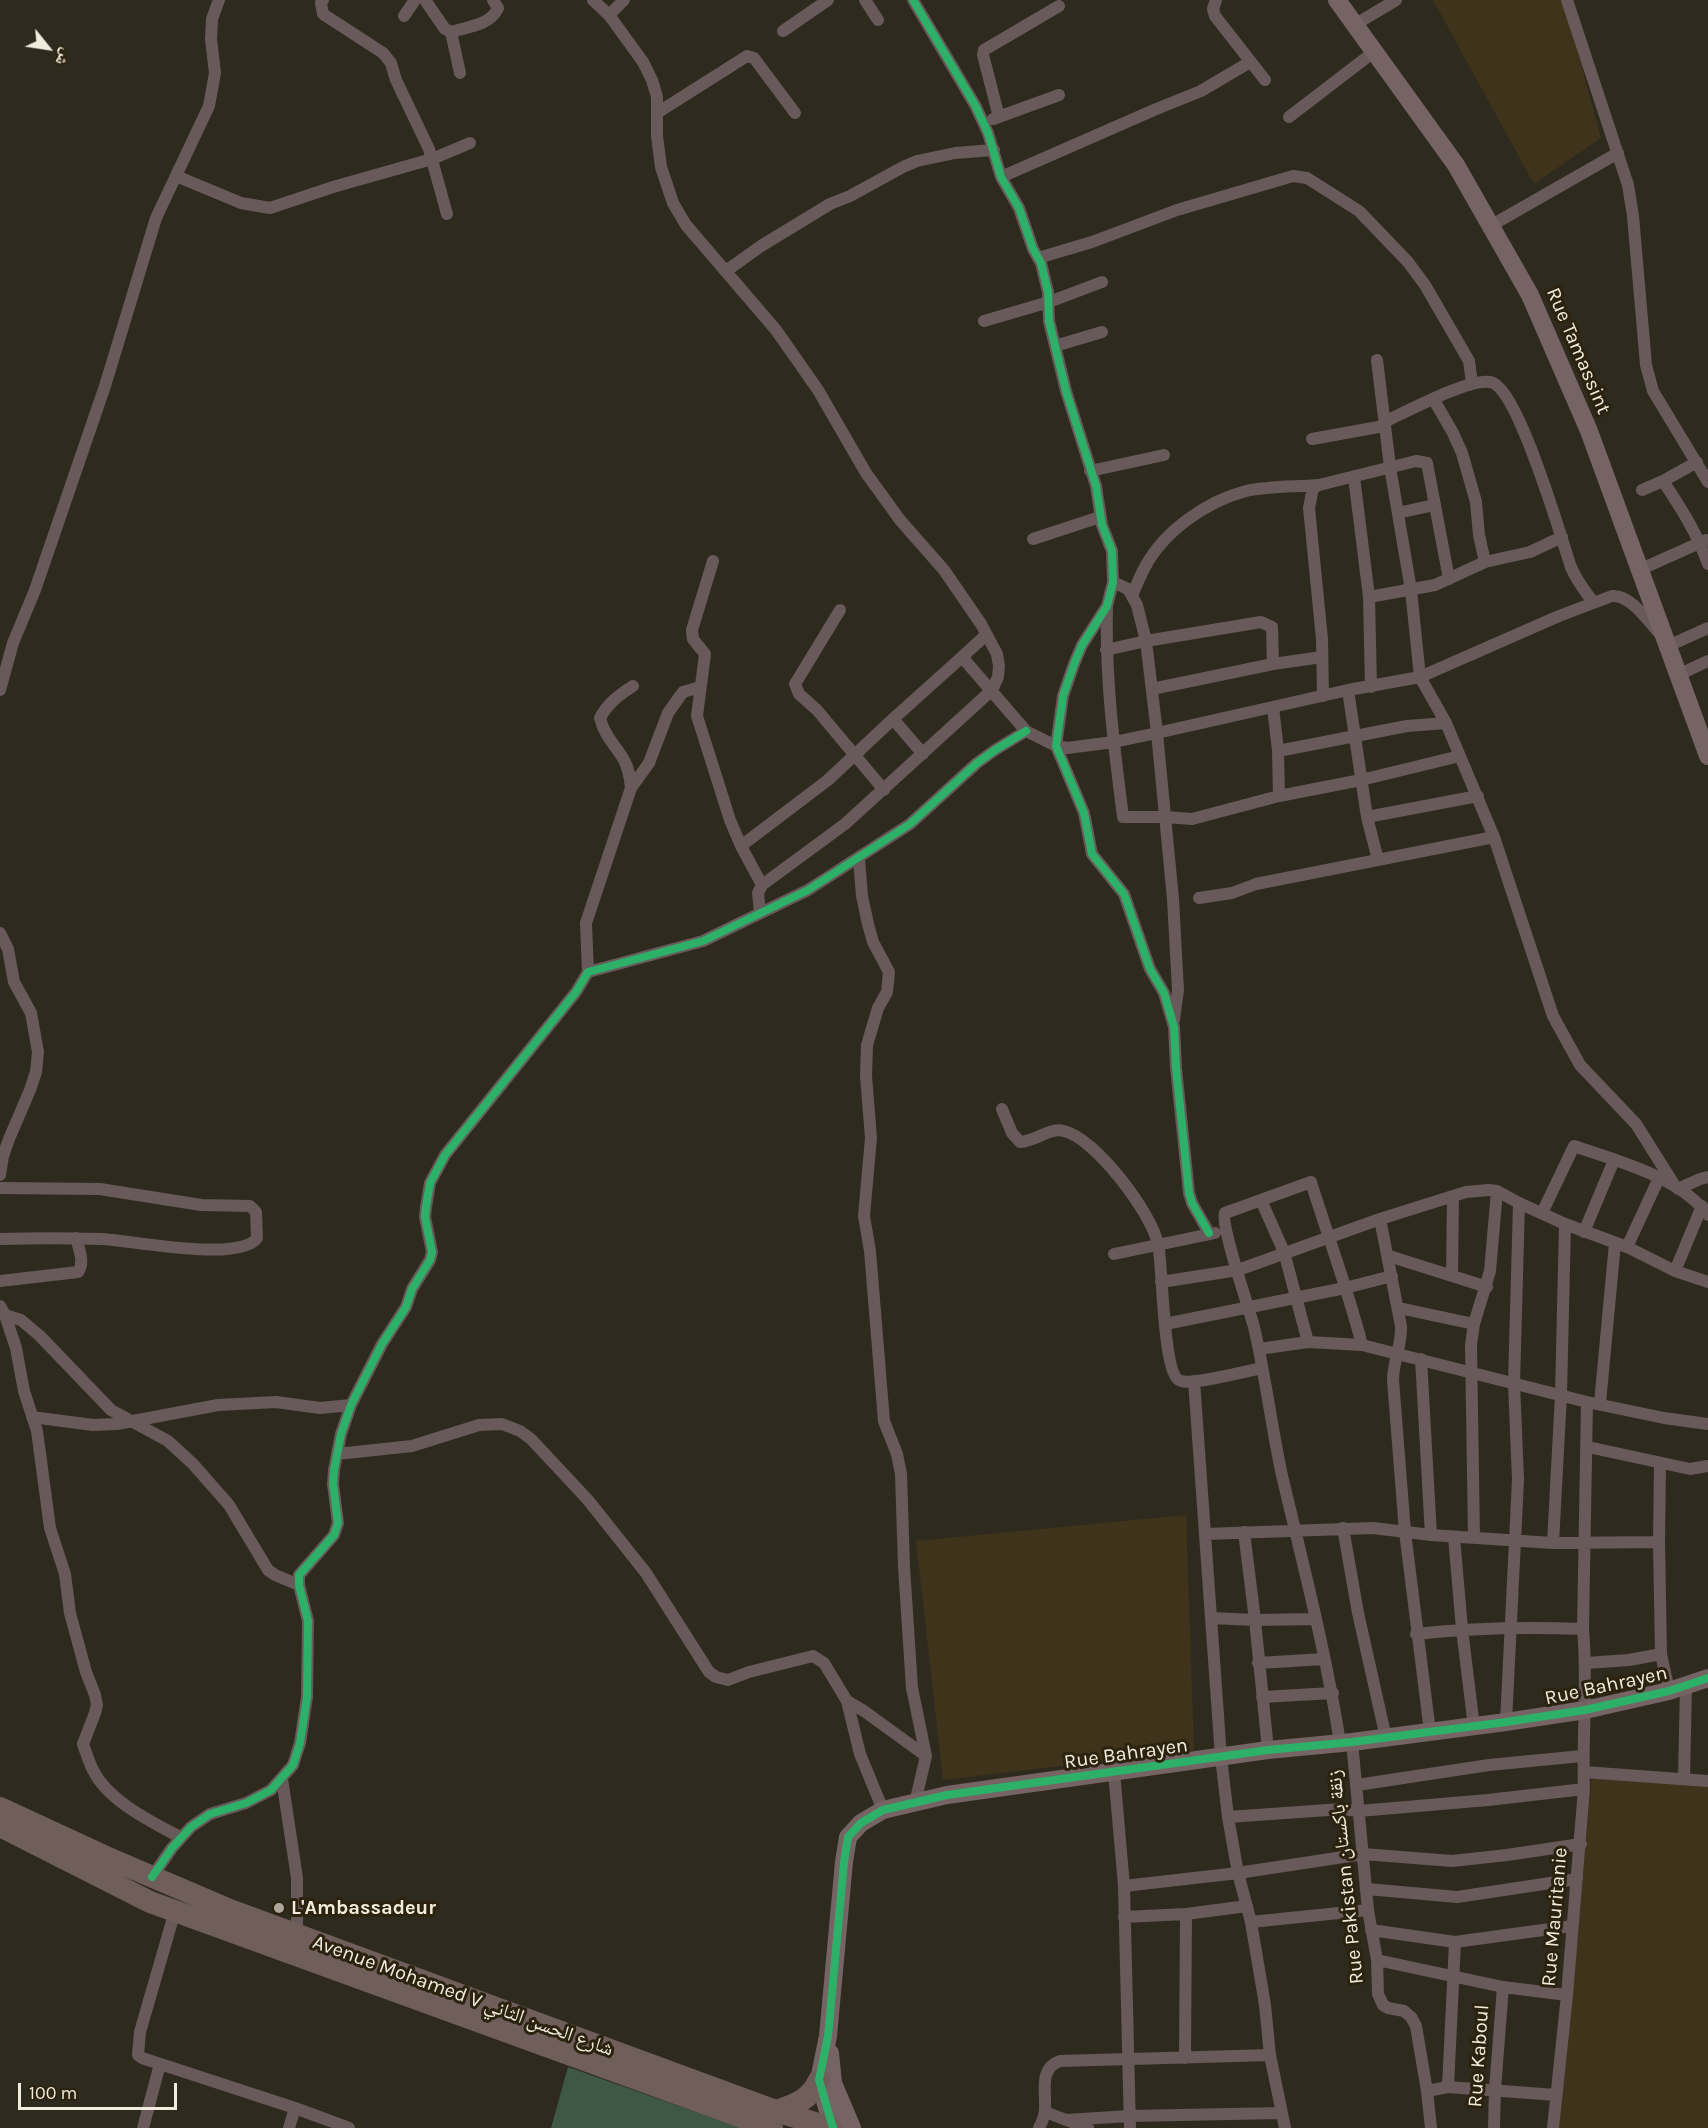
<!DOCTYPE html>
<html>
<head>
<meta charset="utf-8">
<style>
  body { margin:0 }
  #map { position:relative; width:1708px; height:2128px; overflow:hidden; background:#2f2a1e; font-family:Karla,"Noto Naskh Arabic",sans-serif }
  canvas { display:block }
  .north { position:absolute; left:18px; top:18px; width:60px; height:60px; -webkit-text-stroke:4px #2b230e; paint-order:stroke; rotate:120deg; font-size:16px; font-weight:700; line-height:24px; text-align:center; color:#f2ecdf }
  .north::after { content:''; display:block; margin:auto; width:21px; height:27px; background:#f2ecdf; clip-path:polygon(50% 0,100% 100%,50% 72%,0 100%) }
  .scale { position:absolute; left:18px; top:2083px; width:159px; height:27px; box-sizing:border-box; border:3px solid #f2ecdf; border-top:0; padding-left:8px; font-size:18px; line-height:21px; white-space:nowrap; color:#f2ecdf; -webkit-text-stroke:4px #2b230e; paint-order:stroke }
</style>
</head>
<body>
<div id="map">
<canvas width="1708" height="2128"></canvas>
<div class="north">ش</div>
<div class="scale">100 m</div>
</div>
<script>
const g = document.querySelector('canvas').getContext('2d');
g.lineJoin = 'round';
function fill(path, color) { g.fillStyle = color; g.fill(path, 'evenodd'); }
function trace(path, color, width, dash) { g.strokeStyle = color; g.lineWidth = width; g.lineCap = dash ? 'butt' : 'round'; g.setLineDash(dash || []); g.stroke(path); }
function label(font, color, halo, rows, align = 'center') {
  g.font = font + ' Karla,"Noto Naskh Arabic",sans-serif'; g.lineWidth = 6; g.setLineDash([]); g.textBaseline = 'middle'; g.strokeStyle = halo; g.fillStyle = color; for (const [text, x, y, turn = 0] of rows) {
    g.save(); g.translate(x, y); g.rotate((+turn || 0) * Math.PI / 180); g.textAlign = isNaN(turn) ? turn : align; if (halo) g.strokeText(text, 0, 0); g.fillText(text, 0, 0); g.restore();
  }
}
const built = new Path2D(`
  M1433,0H1562L1568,16L1601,138L1534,184Z
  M1186,1515L1194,1750L943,1780L916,1541Z
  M1592,1775L1708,1784V2128H1559Z`);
const green = new Path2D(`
  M568,2067L741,2128H551Z`);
const street = new Path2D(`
  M323,0L321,3L323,14L383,53L391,63L396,80L429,149L447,214
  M425,0L445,29L451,32C467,27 491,25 498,8L493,0
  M593,0L609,15L643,62L652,80L657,97V136L661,167L673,203L686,225L776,330L818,390L866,473L900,520L944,570L981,624L997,654L999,666L998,677L992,690L845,824L762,885L758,893L760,913
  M865,0L878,20
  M913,0L975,105L988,133L1001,177L1019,208L1033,249L1041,263L1048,292L1049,321L1066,391L1096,486L1102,525L1112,551L1113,582L1107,606L1082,645L1074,664L1063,696L1056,746L1084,813L1092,854L1124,894L1150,969L1164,993L1174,1027L1176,1068L1189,1193L1192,1203L1209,1233
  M1216,0L1213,9L1215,16L1265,80
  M1567,0L1628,185L1633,216L1646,365L1653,391L1708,482
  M609,15L624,0
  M404,16L415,0
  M1356,24L1396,0
  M783,31L828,0
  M451,32L460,73
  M657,113L747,56L754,58L795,113
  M999,117L983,55L984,50L1059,6
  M1289,117L1375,51
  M993,119L1059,95
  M176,176L241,203L270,208L333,187L432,159L470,143
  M1001,177L1154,110L1201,91L1250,62
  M1492,225L1618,153
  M1038,258L1092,242L1177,210L1293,176L1307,178L1359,211L1408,262L1425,285L1469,361L1472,383
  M726,271L761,246L830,204L850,196L903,167L917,161L955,153L994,150
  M984,321L1049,302L1102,282
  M1055,346L1102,332
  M1377,360L1390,467L1411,590L1420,677L1446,723L1494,837L1553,1016L1580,1065L1636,1124L1675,1186
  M1434,400L1453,433L1462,453L1476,502L1479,535L1485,562
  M1384,422C1406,412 1469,378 1490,382C1518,386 1561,538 1571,567C1576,580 1585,591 1593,602
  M1312,439L1384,426
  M1090,471L1164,455
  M1354,477L1369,597L1371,687
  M1663,481C1681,508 1697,533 1708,564
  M1642,490L1663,481L1697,462
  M1398,513L1434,505
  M1033,539L1100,517
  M713,561L692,630L693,639L705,654L697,716L730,820L741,846
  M1639,570L1706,540
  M1113,582L1128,589L1137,605L1146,641L1157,733L1173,899L1178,990L1174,1020
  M1132,596C1136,586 1140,576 1145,567C1164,531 1207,501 1246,491C1269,486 1296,487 1319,485
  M1369,597L1435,585L1485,562L1530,552L1562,537
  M1107,607C1105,677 1114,747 1123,817H1165L1192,819L1279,796L1361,780L1460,756
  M840,610L795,684L799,694L817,710L884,790
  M1668,646L1708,628
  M1106,650L1146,641L1261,622L1272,627L1273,664
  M962,657L986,635
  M1678,675L1708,661
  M1152,689L1273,664L1322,657
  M0,690L13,643L35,590L105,386L156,218L209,106L215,73L211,39L212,19L219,0
  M1348,690L1367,817L1378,860
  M1323,696L1322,639L1309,508L1313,488L1319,485L1416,461L1427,463L1449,579
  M1273,707L1278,751L1279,796
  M1278,751L1407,726L1446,723
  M923,754L893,719L962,657L1026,731L1056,746L1067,748L1114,742L1157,733L1348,690L1420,677L1559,616L1612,596C1630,594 1648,621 1660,634
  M631,788L649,763L668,713L680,696L683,692L700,687
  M1367,817L1478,796
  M859,859L862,896L868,924L873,942L889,972L887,992L878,1008L867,1045L866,1076L871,1138L864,1216L870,1251L884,1421L897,1454L901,1474L904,1567L912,1688L926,1756L915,1803
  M762,885L741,846L828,780L893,719
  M1199,898L1232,893L1256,884L1494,837
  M0,933L8,949L14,982L31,1013L38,1052L36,1072L30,1090L9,1139L3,1156L0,1175
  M588,972L586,923L631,788C630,778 629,769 624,760C615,745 604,735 600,718C608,703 619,695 633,686
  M1002,1109L1012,1133L1020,1142C1037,1141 1049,1127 1064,1131C1095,1138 1151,1212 1158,1244C1163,1263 1162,1377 1181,1381C1193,1385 1247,1371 1262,1368
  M0,1188L100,1189L201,1205L250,1206L256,1212L257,1238C239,1263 130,1240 101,1239C67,1238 34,1238 0,1239
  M1678,1189L1700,1179L1708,1177
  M1261,1200L1284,1252L1308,1342
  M1542,1213L1574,1146C1617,1161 1680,1177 1708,1215
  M1380,1219L1401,1326C1402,1345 1393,1361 1393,1380L1405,1532L1430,1732
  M1584,1232L1614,1160
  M1627,1247L1659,1178
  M1114,1254L1215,1233
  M1389,1256L1487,1287
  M1675,1271L1702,1206
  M1452,1275L1453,1196
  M0,1281L78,1272C85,1263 79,1249 76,1238
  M1161,1282L1238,1270L1380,1219L1466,1192L1489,1190L1497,1191L1519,1203L1565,1224L1627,1247L1675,1271L1708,1282
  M0,1306L5,1315L16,1348L24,1391L37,1431L50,1528L65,1574L70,1613L86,1672L95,1695L97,1705L95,1713L83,1744C86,1753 89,1762 93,1770C108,1801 152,1822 180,1837
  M1399,1308L1474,1324
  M5,1315L21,1320L40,1336L111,1410L168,1441L193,1464L229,1505L268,1570L275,1575L299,1585
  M1165,1324L1345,1288L1392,1276
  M1259,1349L1308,1342L1362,1345L1587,1402L1664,1418L1708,1424
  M1421,1359L1431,1535
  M1194,1381L1221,1757L1228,1817L1238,1873L1251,1922L1265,2005L1270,2055L1285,2128
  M1600,1403L1615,1243
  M32,1417L93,1425L117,1424L218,1405L276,1402L320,1408L351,1405
  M1588,1447L1690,1469L1708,1466
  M337,1454L412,1446L479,1425L502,1424L520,1431L531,1439L588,1500L646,1573L709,1672L716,1677L728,1680L749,1672L813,1656L824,1663L847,1701L864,1711L926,1756
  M1660,1464L1659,1542L1661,1654L1669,1691
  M1343,1528L1358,1613L1386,1738
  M1244,1532L1255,1620L1268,1750
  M1205,1534L1373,1528L1431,1535L1553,1543L1659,1542
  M1454,1537L1462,1629L1474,1727
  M1474,1537L1471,1345L1474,1324L1490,1271L1497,1191
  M1553,1543L1561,1395L1565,1224
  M1211,1618L1255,1620L1316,1619
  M1416,1634C1472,1628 1526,1627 1583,1629
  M1258,1663L1324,1659
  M1586,1663L1629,1660L1661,1654
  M1262,1697L1333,1693
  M847,1701L860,1754L883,1810
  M1506,1722L1518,1480L1514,1383L1519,1203
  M1352,1742L1368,1910L1377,1960L1378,1994L1383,2005L1388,2008L1404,2011L1411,2017L1416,2026L1427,2091L1431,2128
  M1340,1743C1326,1651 1302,1561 1281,1471C1271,1423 1265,1374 1254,1327C1249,1308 1220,1224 1225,1213L1311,1182C1328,1237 1348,1290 1362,1345
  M1114,1772L1124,1886L1130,2128
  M1584,1772L1708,1781
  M1684,1778L1686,1686
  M282,1779L297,1878V1936
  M1357,1785L1489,1765L1582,1756
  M1228,1817L1342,1809L1359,1811L1488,1800L1584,1789
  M152,1877L172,1848L191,1827L210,1814L246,1803L271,1790L293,1765L300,1743L307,1697L308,1621L299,1585V1575L334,1535L338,1523L333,1484L334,1470L341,1434L351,1405L382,1344L406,1307L412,1289L430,1260L432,1252L425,1217L426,1207L430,1183L445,1155L576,992L588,972L703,941L808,890L910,824L977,763L995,750L1026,731
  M1124,1886L1238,1873L1363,1854L1452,1861L1507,1855L1581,1844
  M1367,1889L1457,1897L1577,1879
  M175,1911L140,2032L138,2055L142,2058L295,2108L349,2128
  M1124,1917L1186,1914L1247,1906
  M1251,1922L1368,1910
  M1371,1930L1455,1942L1572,1926
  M1377,1960L1503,1987L1567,1995
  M1185,2058L1186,1914
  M1448,2087L1455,1942
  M1427,2091L1448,2087L1556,2095
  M1045,2112L1088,2128
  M1066,2120L1129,2116L1282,2113
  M143,2128L160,2064
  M289,2128L295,2108
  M1039,2128C1042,2122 1045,2116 1045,2109C1046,2091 1039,2068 1060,2061L1270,2055
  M1494,2128L1495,2089L1503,1987
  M1553,2128L1567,1995L1584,1789C1582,1735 1588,1682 1583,1629L1587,1402`);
const secondary = new Path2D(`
  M1337,0L1456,165L1530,295L1589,431L1708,756
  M830,2053L833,2083L852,2128
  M833,2128L819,2080L828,2036L844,1862L848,1837L861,1823L883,1810L947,1795L1268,1750L1352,1742L1506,1722L1585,1710L1669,1691L1708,1678`);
const highway = new Path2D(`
  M0,1808L106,1857L230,1910L776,2111L831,2128
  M0,1826L150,1902L772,2128
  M776,2111C795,2105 811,2099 819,2080`);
const cycleway = new Path2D(`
  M913,0L975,105L988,133L1001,177L1019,208L1033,249L1041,263L1048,292L1049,321L1066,391L1096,486L1102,525L1112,551L1113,582L1107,606L1082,645L1074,664L1063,696L1056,746L1084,813L1092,854L1124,894L1150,969L1164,993L1174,1027L1176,1068L1189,1193L1192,1203L1209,1233
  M152,1877L172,1848L191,1827L210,1814L246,1803L271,1790L293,1765L300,1743L307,1697L308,1621L299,1585V1575L334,1535L338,1523L333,1484L334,1470L341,1434L351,1405L382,1344L406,1307L412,1289L430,1260L432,1252L425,1217L426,1207L430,1183L445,1155L576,992L588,972L703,941L808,890L910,824L977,763L995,750L1026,731
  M833,2128L819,2080L828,2036L844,1862L848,1837L861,1823L883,1810L947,1795L1268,1750L1352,1742L1506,1722L1585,1710L1669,1691L1708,1678`);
const markers = [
  [279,1908,6,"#aea89b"]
];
const streetNames = [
  ["Rue Tamassint",1578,351,67],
  ["Rue Bahrayen",1606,1686,-12],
  ["Rue Bahrayen",1126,1754,-8],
  ["Rue Pakistan زنقة باكستان",1346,1877,-96],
  ["Rue Mauritanie",1555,1917,-85],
  ["Avenue Mohamed V شارع الحسن الثاني",463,1996,20],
  ["Rue Kaboul",1479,2056,-86]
];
const poiNames = [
  ["L'Ambassadeur",291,1908]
];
fill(built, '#3f341b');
fill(green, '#3f5845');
trace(street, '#685a5a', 12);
trace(secondary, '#756463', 18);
trace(highway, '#6f5e5a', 22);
trace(cycleway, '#2db169', 8);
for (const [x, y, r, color] of markers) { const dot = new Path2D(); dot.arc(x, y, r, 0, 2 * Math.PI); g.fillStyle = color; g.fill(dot); trace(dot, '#2b230e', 2); }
label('20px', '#f2ecdf', '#2b230e', streetNames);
label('bold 20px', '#f2ecdf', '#2b230e', poiNames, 'left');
</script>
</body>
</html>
